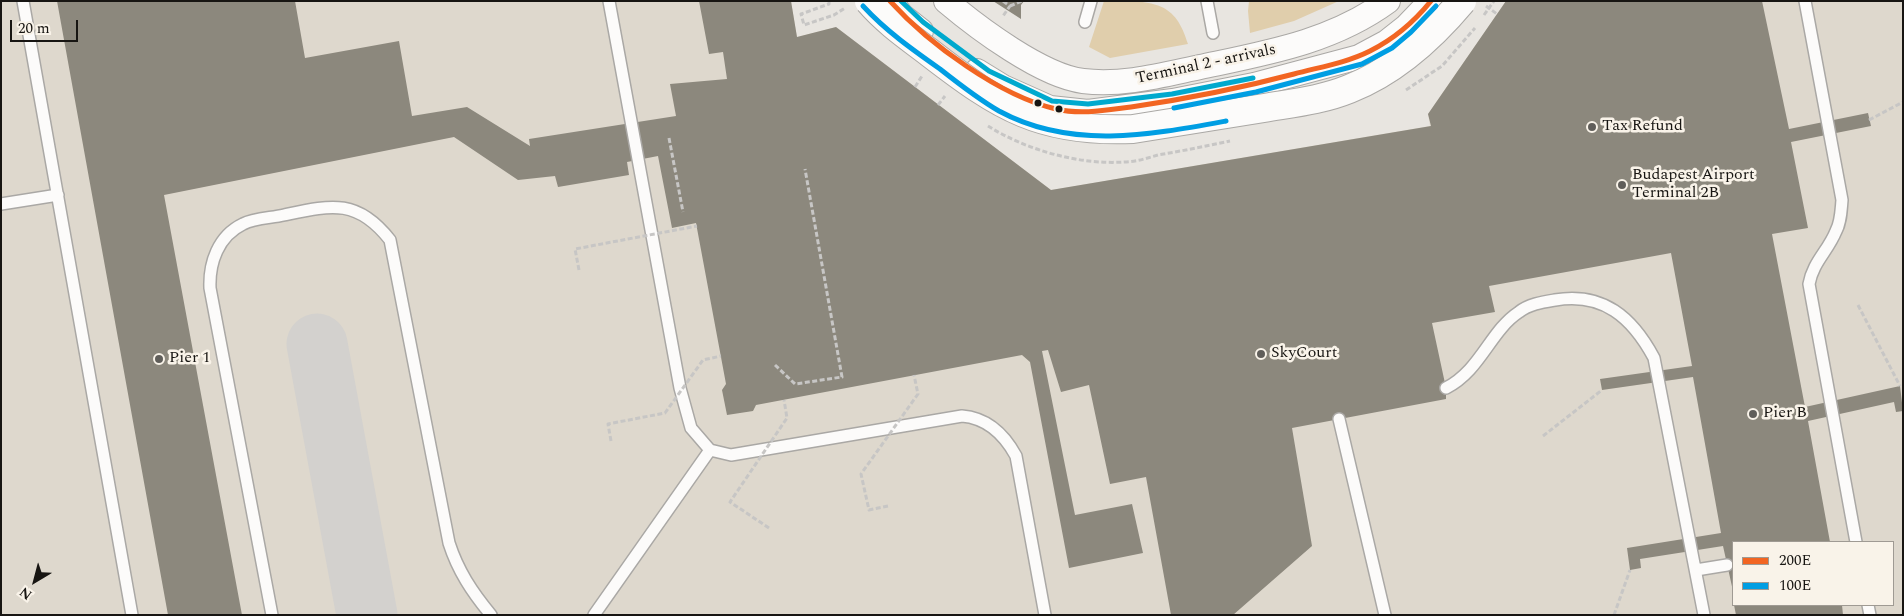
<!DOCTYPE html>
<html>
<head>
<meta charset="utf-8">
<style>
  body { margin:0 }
  #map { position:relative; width:1904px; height:616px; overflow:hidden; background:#e8e5e0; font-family:Spectral,serif }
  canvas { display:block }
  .frame { position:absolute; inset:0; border:2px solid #171512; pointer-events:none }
  .legend { position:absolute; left:1732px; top:541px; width:162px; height:65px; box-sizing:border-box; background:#f9f3e9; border:1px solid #9f9a93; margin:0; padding:6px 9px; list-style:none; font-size:15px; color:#171512 }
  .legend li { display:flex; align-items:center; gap:10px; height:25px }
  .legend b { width:25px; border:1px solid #9f9a93 }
  .north { position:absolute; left:10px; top:556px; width:50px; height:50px; -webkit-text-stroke:4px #f9f3e9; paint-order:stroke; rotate:217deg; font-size:14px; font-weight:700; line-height:20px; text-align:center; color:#171512 }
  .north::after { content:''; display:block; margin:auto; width:18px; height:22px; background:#171512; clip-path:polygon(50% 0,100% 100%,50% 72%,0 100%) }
  .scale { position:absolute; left:10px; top:20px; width:68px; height:22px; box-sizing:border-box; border:2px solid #171512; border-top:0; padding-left:6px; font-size:15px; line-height:18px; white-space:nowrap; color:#171512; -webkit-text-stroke:4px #f9f3e9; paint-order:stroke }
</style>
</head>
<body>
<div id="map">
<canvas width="1904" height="616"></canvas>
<div class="frame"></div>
<ul class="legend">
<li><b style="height:6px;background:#f26522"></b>200E</li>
<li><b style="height:6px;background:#009ee3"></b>100E</li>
</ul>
<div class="north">N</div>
<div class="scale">20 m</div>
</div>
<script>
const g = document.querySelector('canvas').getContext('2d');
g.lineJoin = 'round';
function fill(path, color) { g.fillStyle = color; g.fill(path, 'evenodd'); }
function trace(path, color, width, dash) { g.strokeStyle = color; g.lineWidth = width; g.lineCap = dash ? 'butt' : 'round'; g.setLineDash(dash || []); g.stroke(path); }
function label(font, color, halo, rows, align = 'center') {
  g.font = font + ' Spectral,serif'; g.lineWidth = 5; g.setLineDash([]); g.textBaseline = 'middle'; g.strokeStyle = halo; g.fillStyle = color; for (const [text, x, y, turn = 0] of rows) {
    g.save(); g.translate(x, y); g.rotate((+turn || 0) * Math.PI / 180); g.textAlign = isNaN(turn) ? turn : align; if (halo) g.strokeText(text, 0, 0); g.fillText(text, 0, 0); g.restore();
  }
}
const built = new Path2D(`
  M1,1H791L797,37L836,27L1051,190L1430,126L1428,114L1506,1H1903V615H1ZM1733,542H1893V605H1733Z`);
const green = new Path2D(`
  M1104,1C1153,1 1175,0 1188,44L1110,58L1089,47Z
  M1249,1H1339L1294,21L1250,33L1248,11Z`);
const taxiway = new Path2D(`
  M317,344L367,615`);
const building = new Path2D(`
  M57,1H295L305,58L399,41L412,116L467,107L530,146L529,139L676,116L670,84L727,79L723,52L709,54L699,1H791L797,37L836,27L1051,190L1431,126L1428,114L1506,1H1762L1789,129L1868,113L1871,126L1791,142L1808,228L1772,234L1805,407L1900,386L1903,411L1896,412L1894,402L1808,421L1830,542H1733V591L1723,546L1640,559L1641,568L1630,570L1627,548L1721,533L1693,377L1602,390L1600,379L1692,366L1671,253L1489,286L1495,312L1432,323L1446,388V399L1292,428L1312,546L1233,615H1171L1146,477L1110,484L1089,385L1061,392L1048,350L1042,351L1075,515L1132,504L1143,553L1069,568L1030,362L1022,355L756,405L753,411L727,415L722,390L726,384L696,223L672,228L658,156L627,162L629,175L558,187L555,176L518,180L454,137L164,195L242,615H168Z
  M993,1H1024L1021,5V19Z
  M1734,605H1842L1843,615H1736Z`);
const path = new Path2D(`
  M829,1V4L801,14L804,25L834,15L845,8
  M1003,1L1010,6L1003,16
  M1010,6L1022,1
  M1484,15L1494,1
  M1406,90L1442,66L1475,28
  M938,105L945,96
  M1869,120L1903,102
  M988,126C1026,150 1079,165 1124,162C1136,162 1147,158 1158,155C1182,151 1206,146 1230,141
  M669,138L683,212
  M1858,305L1900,386
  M775,365L795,384L842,377L805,169
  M1902,395H1903
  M1543,436L1602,390
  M1614,615L1630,570`);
const service = new Path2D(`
  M23,1L132,615
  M609,1L680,388L691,428L710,450L731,455L962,416C987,418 1004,434 1016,456L1045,615
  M1207,1L1213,33
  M1805,1L1842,200C1841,211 1841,222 1836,231C1828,251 1813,262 1809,284L1856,542
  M1085,22L1091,1
  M1,204L58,195
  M1446,388C1481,370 1490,331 1519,312C1529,304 1543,302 1555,300C1603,292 1632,317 1654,358L1704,615
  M1339,419L1385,615
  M1696,570L1727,565
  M1868,605L1870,615
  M272,615L210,288C209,263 218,236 243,224C254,218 271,218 284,215C331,205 357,198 390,240L449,543C458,571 472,592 491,615
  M594,615L710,450`);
const minor = new Path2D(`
  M890,1L902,16L921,31
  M946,1C978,28 1042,76 1083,81C1122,86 1162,75 1200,67C1266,53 1332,42 1388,1
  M977,71L1003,87L1050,108L1088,112L1173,101L1254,85L1359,57L1387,42L1406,27L1431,1`);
const pathBridge = new Path2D(`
  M1486,6L1497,14
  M915,87L922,76
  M579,270L575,249L697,226
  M611,441L608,424L665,413L703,360L721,356
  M888,506L869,510L861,474L918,394L914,375
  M769,528L730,502L787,418L784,400`);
const tertiaryBridge = new Path2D(`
  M869,1C887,22 909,37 930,53C1000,107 1041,133 1133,129C1176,122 1220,115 1264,108C1293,103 1322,100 1349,89C1395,71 1431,38 1462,1`);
const bus1 = new Path2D(`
  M890,1C929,44 1000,96 1056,109C1081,115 1107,110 1131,107C1186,99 1241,88 1294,74C1320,67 1346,63 1370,51C1394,39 1414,22 1431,1`);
const bus2 = new Path2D(`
  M863,6C886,31 913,50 940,69C959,84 978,99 999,111C1071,150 1150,135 1226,121
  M1174,108L1256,92L1362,64L1392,48L1411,32L1436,6`);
const bus3 = new Path2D(`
  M901,1L923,22L989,71L1052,101L1088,104L1172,94L1253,78`);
const markers = [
  [1038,103,4.5,"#171512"],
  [1059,109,4.5,"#171512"],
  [1592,127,5,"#605e5a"],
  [1622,185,5,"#605e5a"],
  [1261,354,5,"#605e5a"],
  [159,359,5,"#605e5a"],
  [1753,414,5,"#605e5a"]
];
const streetNames = [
  ["Terminal 2 - arrivals",1206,65,-12]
];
const poiNames = [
  ["Tax Refund",1602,127],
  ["Budapest Airport",1632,176],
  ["Terminal 2B",1632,194],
  ["SkyCourt",1271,354],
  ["Pier 1",169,359],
  ["Pier B",1763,414]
];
fill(built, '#ded8cd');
fill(green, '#e0ceac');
trace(taxiway, '#d3d1ce', 61);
fill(building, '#8c887d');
trace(service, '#aaa8a5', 14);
trace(minor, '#aaa8a5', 26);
trace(path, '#c7c6c5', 3, [5, 2.5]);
trace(service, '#fcfbfa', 11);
trace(minor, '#fcfbfa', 24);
trace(tertiaryBridge, '#aaa8a5', 30, []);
trace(pathBridge, '#c7c6c5', 3, [5, 2.5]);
trace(tertiaryBridge, '#fcfbfa', 28);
trace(bus1, '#f26522', 5);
trace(bus2, '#009ee3', 5);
trace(bus3, '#00a9ce', 5);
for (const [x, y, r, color] of markers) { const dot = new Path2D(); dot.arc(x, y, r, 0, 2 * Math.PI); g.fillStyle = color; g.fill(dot); trace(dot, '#f9f3e9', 2); }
label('16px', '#171512', '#f9f3e9', streetNames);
label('16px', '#171512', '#f9f3e9', poiNames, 'left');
</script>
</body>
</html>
